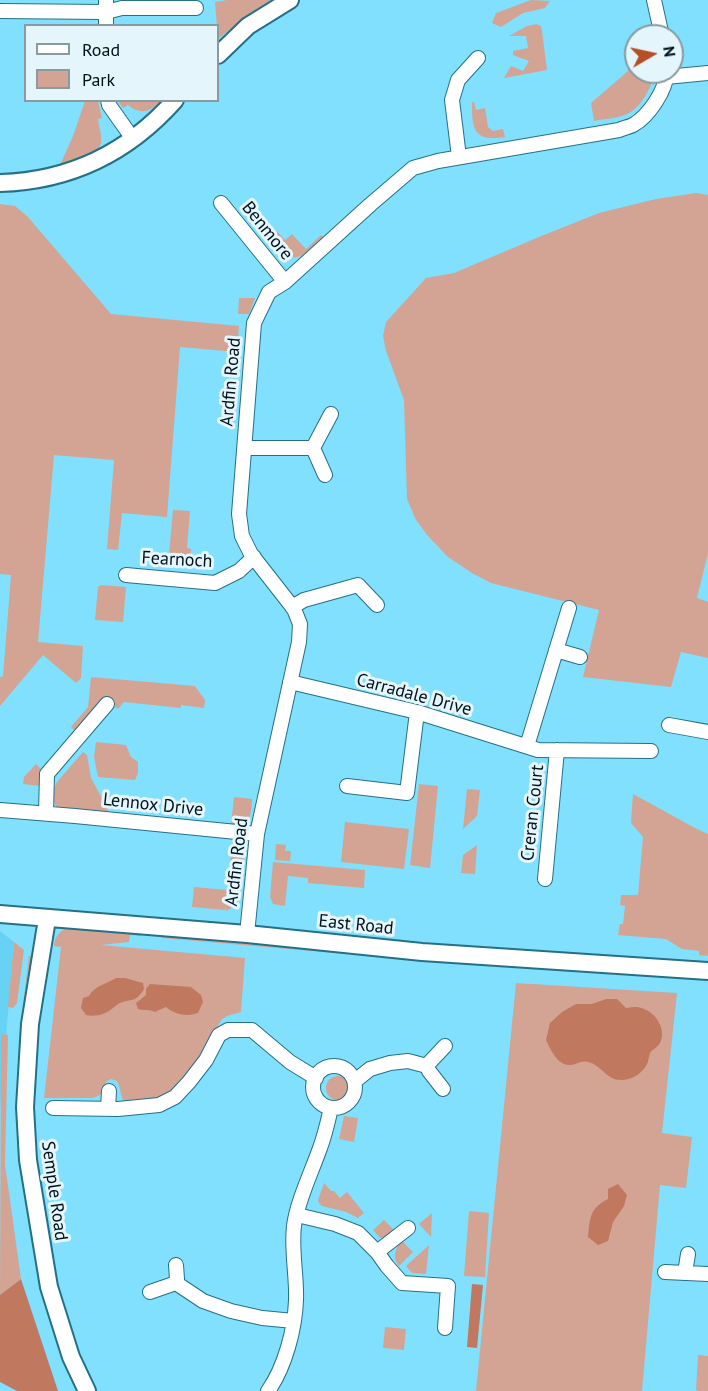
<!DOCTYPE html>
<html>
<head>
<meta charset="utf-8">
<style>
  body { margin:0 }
  #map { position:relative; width:708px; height:1391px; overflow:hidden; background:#80e0fe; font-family:"PT Sans",sans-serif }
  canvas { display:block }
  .legend { position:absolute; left:24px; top:24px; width:195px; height:78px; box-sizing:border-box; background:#e4f5fb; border:2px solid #899aa0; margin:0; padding:8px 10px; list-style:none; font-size:18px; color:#001117 }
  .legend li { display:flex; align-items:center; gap:12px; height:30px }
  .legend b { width:30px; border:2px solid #899aa0 }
  .north { position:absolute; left:624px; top:24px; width:60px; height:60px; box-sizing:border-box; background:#e4f5fb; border:2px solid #899aa0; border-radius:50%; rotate:81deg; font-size:16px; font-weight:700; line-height:24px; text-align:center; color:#001117 }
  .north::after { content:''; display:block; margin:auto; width:21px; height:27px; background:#b64f26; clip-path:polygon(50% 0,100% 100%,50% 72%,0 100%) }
</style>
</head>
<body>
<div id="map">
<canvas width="708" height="1391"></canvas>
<ul class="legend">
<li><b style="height:8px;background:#fff"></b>Road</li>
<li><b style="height:16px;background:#d3a493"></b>Park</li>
</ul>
<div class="north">N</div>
</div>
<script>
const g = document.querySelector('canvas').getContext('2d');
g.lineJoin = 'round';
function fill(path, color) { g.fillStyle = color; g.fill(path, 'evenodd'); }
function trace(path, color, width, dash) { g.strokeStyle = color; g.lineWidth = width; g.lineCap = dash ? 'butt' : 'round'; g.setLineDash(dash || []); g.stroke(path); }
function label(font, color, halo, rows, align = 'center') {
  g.font = font + ' "PT Sans",sans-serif'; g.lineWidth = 6; g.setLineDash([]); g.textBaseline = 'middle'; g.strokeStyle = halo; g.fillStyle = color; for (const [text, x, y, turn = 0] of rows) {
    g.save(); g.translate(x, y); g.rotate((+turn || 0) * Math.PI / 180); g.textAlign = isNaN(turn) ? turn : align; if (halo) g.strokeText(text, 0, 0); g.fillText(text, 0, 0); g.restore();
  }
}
const built = new Path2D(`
  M0,931L14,942L0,1109Z`);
const green = new Path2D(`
  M227,0H271L251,13L218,39L215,2Z
  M531,0L550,1L545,8L523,13L501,27L492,23L496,13Z
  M536,24L541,26L542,31L547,70L504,78L511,66L523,71L529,61L513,55V51L528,48L526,36H509L527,26Z
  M635,65L636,72H655C651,89 640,111 622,116C613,119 603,119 594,121L591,103Z
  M85,101H98L102,118L98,119C99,126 102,136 101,143C97,159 73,161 60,165L73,136Z
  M118,101V100L161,101C151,111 141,116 128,105L123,108Z
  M472,102H474L476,110L485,108L488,127L493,131L503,129L505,137C473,142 472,129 472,102Z
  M696,193L708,195V553L697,598L708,602V658L681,652L671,687L583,677L599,610L491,583L472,573L448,557L428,536L416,520L407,499L404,400L386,351L383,336L386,322L426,278L454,273L539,237L599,213L656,199Z
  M0,204L15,206L28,217L111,314L239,326L237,352L180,347L167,517L122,513L118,550L107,549L114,460L54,455L38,642L83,646L81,678L76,683L43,655L0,706V677L3,676L11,575L0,574Z
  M275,229L285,240L292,234L306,249L321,235L324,238C293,263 296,266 269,234Z
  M239,298H255L249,314H238Z
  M173,510L190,511L187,548L191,549L190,568L168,566Z
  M101,585L126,587L123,622L95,620L98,587Z
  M91,677L195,686L205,700L204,708L181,705V708L124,702L118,709L106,699L77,733L71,727L88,707Z
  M96,742L126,745L131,757L138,762V773L135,780L98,777L94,757Z
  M83,752L87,755L91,778L108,809L107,812L74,810L58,811C53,803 52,791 57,782Z
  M36,764L43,771L41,786L23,784L24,777Z
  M419,784L438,786L430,868L410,865Z
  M467,789L480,790L477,816L463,829Z
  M633,794L695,828L708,834V956L699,955V951L682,949L666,939L618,935L620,924H623L625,906L620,905L621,895H638L643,837L631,823Z
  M234,797L252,799C251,815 251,826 231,824Z
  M345,822L409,829L404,869L341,862Z
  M232,843C236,846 241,849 242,854C245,861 241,894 238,902C235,906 231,908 226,911V906L225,910L192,907L194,887L228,890Z
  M276,844L286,845L285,851H291L290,861L275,860Z
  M477,845L475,874L461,873L463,855Z
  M273,862L365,870L364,888L308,883V878L288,876L285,906L273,904L270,897Z
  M70,926L141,929V936L130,935L129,942L101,945L245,958L241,1012L227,1016L221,1020L211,1039L184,1080L174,1089L157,1099L124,1102C120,1095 121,1088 117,1081L111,1079L106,1082C105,1092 101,1096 92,1098H44L61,947L54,946C54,935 62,930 70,926Z
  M162,931L418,953L417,960L162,938Z
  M14,942L24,950L17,1003L13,1008L8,1007Z
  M29,956L33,957L28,998L23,1005Z
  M516,983L677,993L662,1133L692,1137L686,1188L660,1185L642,1391H476Z
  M1,1034L8,1035L5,1164L21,1279L0,1295Z
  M326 1088a12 12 0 1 1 24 0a12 12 0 1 1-24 0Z
  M344,1116L358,1118L354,1142L339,1139Z
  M324,1183L331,1191H334L340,1198L347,1192L364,1213L358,1218L346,1212L322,1206L319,1203L318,1200Z
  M469,1211L489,1213L485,1277L464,1276Z
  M432,1213L431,1237L419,1224Z
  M384,1220L395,1231L389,1237L380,1238L373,1230Z
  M402,1241L413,1252L399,1266C392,1258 395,1248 402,1241Z
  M429,1245L426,1274L412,1273L406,1266Z
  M385,1327L406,1329L404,1350L383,1348Z
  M698,1355L708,1356V1391H699L696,1390Z`);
const forest = new Path2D(`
  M116,978H125L143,983L144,989C135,1003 134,998 120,1003C117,1004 116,1006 113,1008C105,1015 95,1017 86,1015L81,1008L83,998L89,996C95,985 107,984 116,978Z
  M150,984L191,987L201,995L203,1002L198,1013C187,1017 175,1015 166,1007L155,1012C149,1009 144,1011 138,1009L136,1003L146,995V989Z
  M606,999H617L626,1008C633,1007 638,1006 644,1009C656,1013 667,1030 660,1043C658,1047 653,1049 650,1053C650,1053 648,1061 648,1062C644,1072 634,1079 623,1080C606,1081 602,1065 588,1062C581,1060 577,1065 570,1065C558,1066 550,1049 546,1040L550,1023L562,1012L576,1004H592Z
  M618,1184L627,1195L624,1206L613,1222L608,1241L598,1245L588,1237C590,1218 589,1209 608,1199V1189Z
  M21,1279L58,1391H17L0,1382V1295Z
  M472,1284L483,1285L477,1348L467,1347Z`);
const minor = new Path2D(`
  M654,0L662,36
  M0,11L106,12L122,8H196
  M106,26V0
  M666,77L708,73
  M108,100L109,105L133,139
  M459,157L452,100L458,80L478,58
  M221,203L285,282
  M244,448H313L331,414
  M313,448L325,475
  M126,575L215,583L239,571L254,557
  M292,607L304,600L358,585L377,605
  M556,650L580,657
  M290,682L417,712L538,750L651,751
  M669,725L708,732
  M527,746L569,608
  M347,786L407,793L417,712
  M0,810L75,816L257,834
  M46,813L47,774L107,704
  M545,879L557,750
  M247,934L257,834L299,642L300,624L294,609L251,554L242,536L239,514L254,323L269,292L285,282L371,204L413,168L438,161L619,130C623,128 629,127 633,125C649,116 666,90 667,72
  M313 1087a21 21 0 1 1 42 0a21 21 0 1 1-42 0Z
  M355,1081L370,1069L390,1063L408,1061L427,1066
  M443,1089L429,1071L427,1066L429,1063L445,1046
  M53,1108L118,1109L159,1105L175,1097L189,1082L206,1060L219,1035L228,1030H252L290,1062L316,1078
  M108,1109L109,1091
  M297,1215L335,1224L358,1233L377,1252L387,1266L402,1283L448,1286L445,1328
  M377,1252L408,1228
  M665,1272L708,1274
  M685,1273L688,1254
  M176,1283L203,1301L231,1311L262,1318L294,1321
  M150,1292L176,1283L177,1279L176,1265
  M268,1391C285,1367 295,1329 296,1300C297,1276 291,1250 294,1226C297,1202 312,1171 320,1148C325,1135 328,1121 331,1108`);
const tertiary = new Path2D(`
  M218,55L248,26L290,0
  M0,183C71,181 128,153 175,100
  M0,914L247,934L422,952L708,971
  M47,919L30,1024L25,1107L28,1160L49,1287L71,1357L87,1391`);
const streetNames = [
  ["Benmore",267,231,51],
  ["Ardfin Road",231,382,-85],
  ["Fearnoch",177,560,3],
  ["Carradale Drive",414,695,15],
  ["Lennox Drive",153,805,6],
  ["Creran Court",533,813,-84],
  ["Ardfin Road",237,862,-83],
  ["East Road",356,925,6],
  ["Semple Road",54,1191,82]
];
fill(built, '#67d2f3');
fill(green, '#d3a493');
fill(forest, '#c0795f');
trace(minor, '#247086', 16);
trace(tertiary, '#247086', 20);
trace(minor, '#fff', 14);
trace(tertiary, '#fff', 16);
label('18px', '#001117', '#e4f5fb', streetNames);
</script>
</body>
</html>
